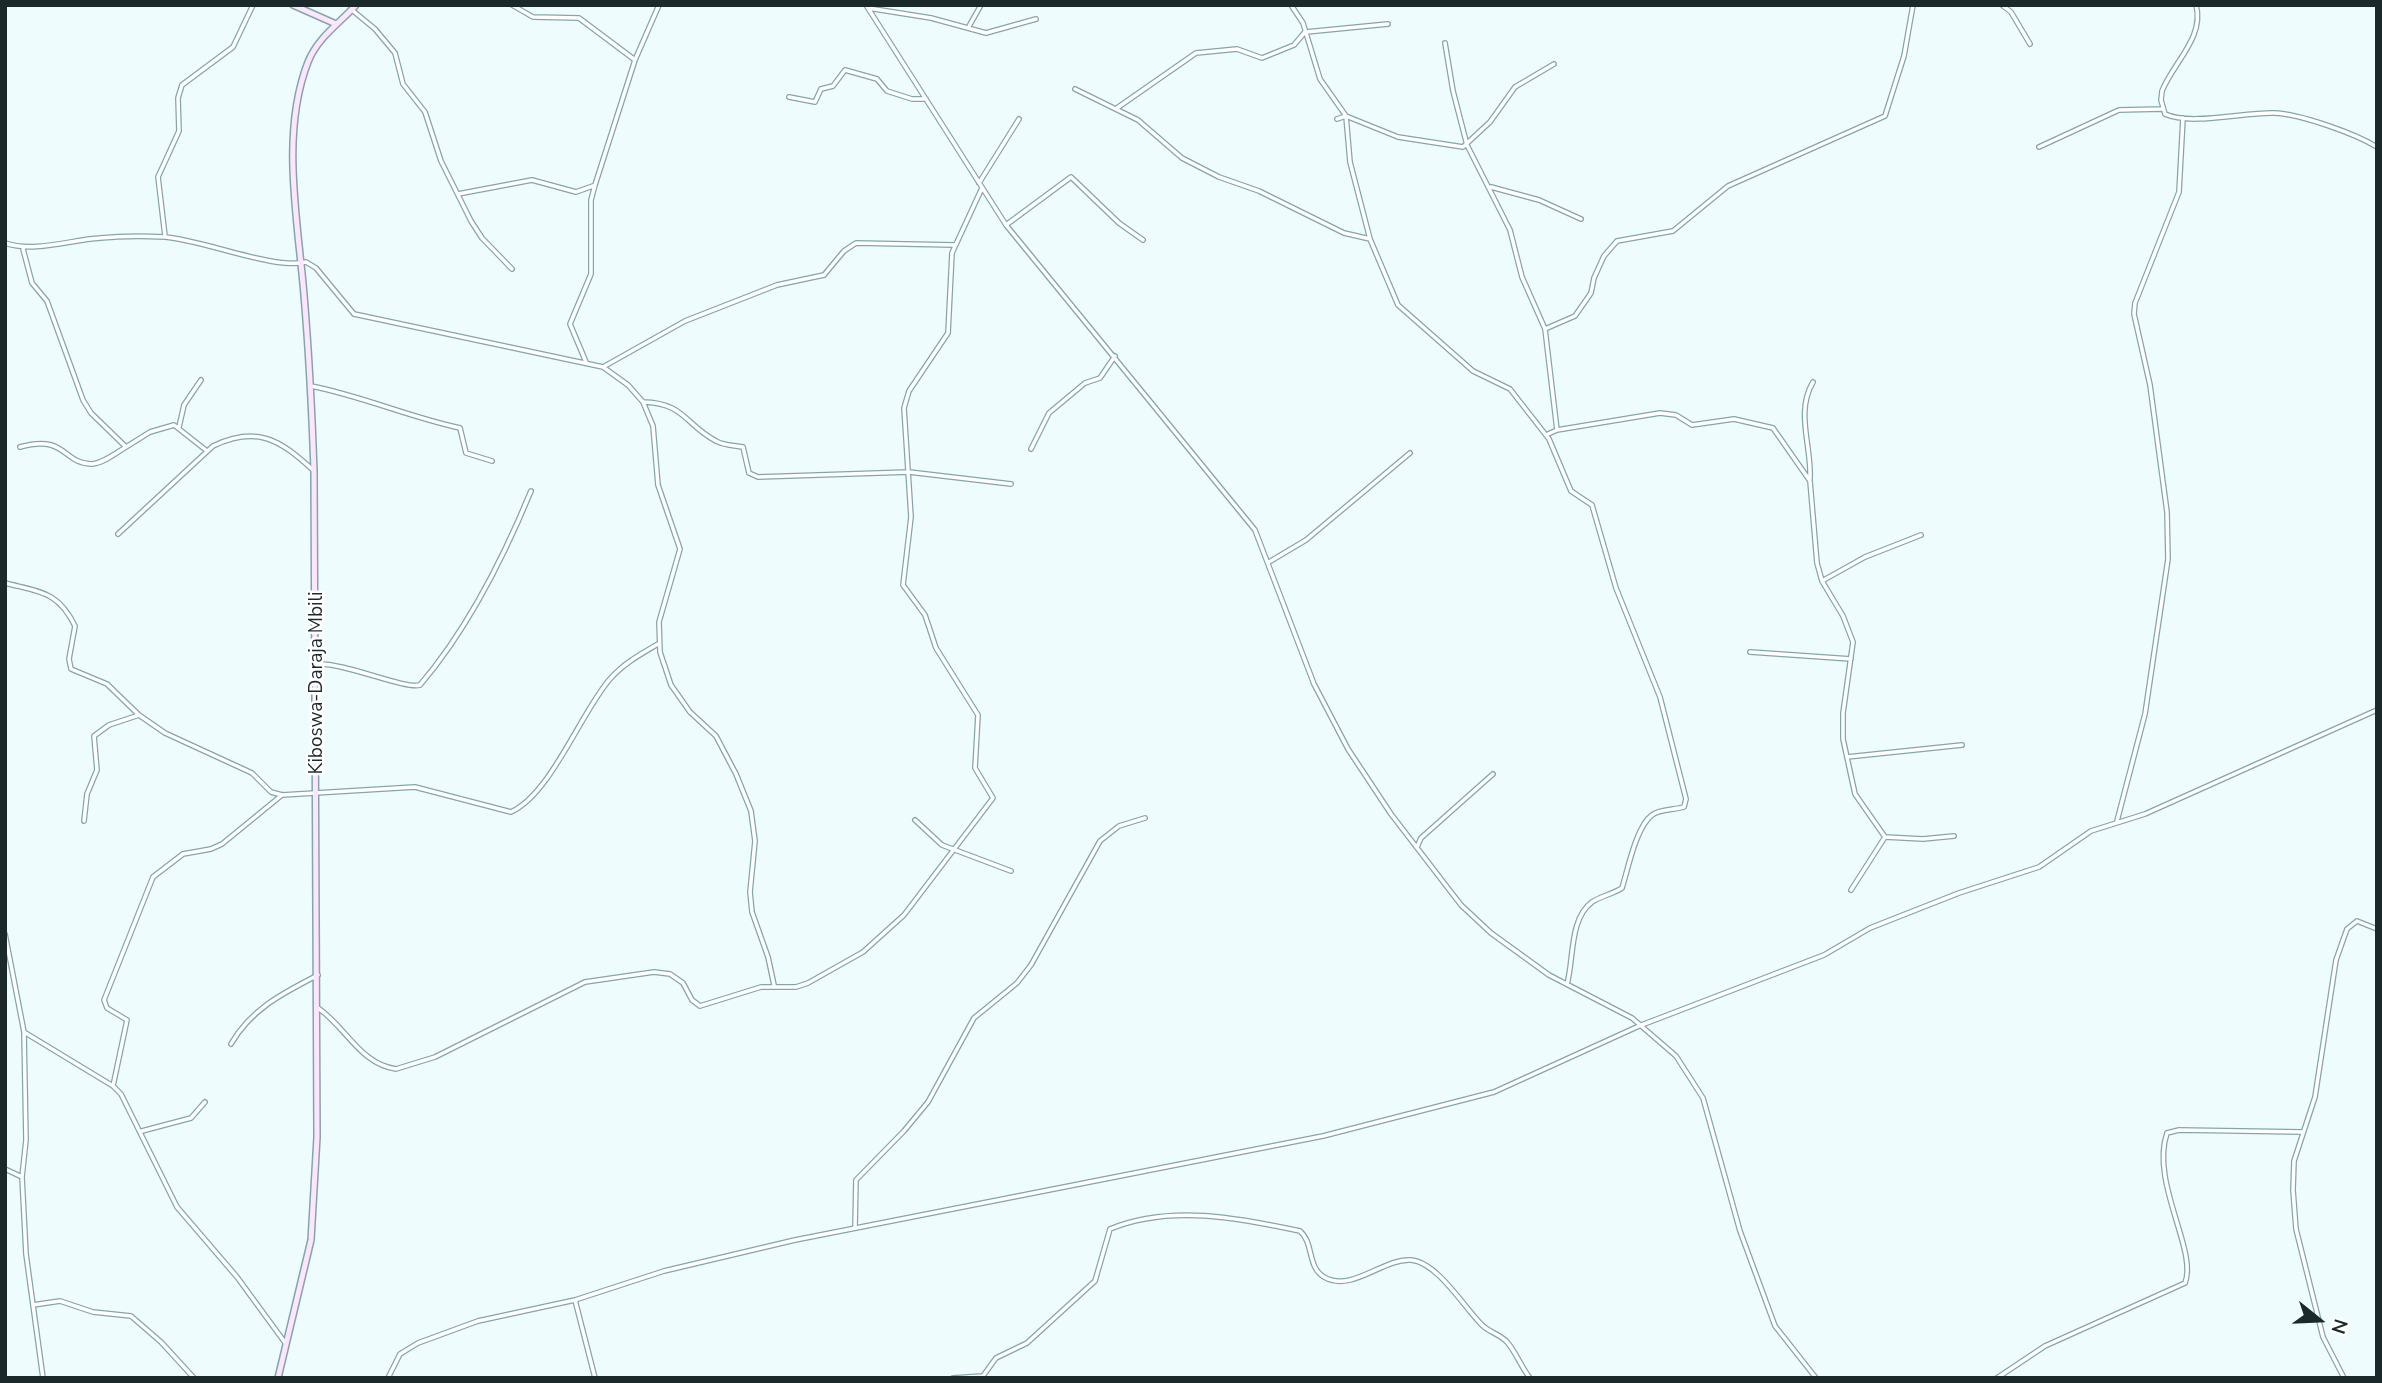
<!DOCTYPE html>
<html>
<head>
<meta charset="utf-8">
<style>
  body { margin:0 }
  #map { position:relative; width:2382px; height:1383px; overflow:hidden; background:#eefcfd; font-family:"Nunito Sans",sans-serif }
  canvas { display:block }
  .frame { position:absolute; inset:0; border:7px solid #1c292a; pointer-events:none }
  .north { position:absolute; left:2284px; top:1285px; width:70px; height:70px; -webkit-text-stroke:5px #fff; paint-order:stroke; rotate:108deg; font-size:19px; font-weight:700; line-height:28px; text-align:center; color:#1c292a }
  .north::after { content:''; display:block; margin:auto; width:24px; height:32px; background:#1c292a; clip-path:polygon(50% 0,100% 100%,50% 72%,0 100%) }
</style>
</head>
<body>
<div id="map">
<canvas width="2382" height="1383"></canvas>
<div class="frame"></div>
<div class="north">N</div>
</div>
<script>
const g = document.querySelector('canvas').getContext('2d');
g.lineJoin = 'round';
function trace(path, color, width, dash) { g.strokeStyle = color; g.lineWidth = width; g.lineCap = dash ? 'butt' : 'round'; g.setLineDash(dash || []); g.stroke(path); }
function label(font, color, halo, rows, align = 'center') {
  g.font = font + ' "Nunito Sans",sans-serif'; g.lineWidth = 5; g.setLineDash([]); g.textBaseline = 'middle'; g.strokeStyle = halo; g.fillStyle = color; for (const [text, x, y, turn = 0] of rows) {
    g.save(); g.translate(x, y); g.rotate((+turn || 0) * Math.PI / 180); g.textAlign = isNaN(turn) ? turn : align; if (halo) g.strokeText(text, 0, 0); g.fillText(text, 0, 0); g.restore();
  }
}
const minor = new Path2D(`
  M512,5L533,17L579,18L635,60
  M866,5L1006,225L1255,530L1314,684L1348,749L1391,814L1461,905L1491,933L1549,975L1632,1018L1676,1056L1703,1098L1740,1231L1775,1326L1816,1378
  M1291,5L1303,23L1320,79L1346,116L1350,162L1370,239L1398,305L1473,371L1510,389L1549,439L1571,491L1592,505L1616,588L1660,697L1686,799L1684,807C1674,810 1659,809 1652,815C1636,827 1628,869 1622,888C1613,894 1601,896 1592,902C1569,919 1574,960 1567,984
  M2002,5L2011,12L2030,44
  M2196,5C2205,37 2173,63 2162,91L2161,100L2165,114C2191,126 2244,112 2274,113C2300,114 2354,133 2377,147
  M868,8L931,18L986,33L1036,19
  M352,10L375,29L395,53L403,84L425,112L441,161L471,221L482,238L512,269
  M968,28L981,5
  M1306,32L1388,24
  M1445,43L1453,91L1467,145L1510,230L1522,277L1545,329L1557,430
  M1075,89L1138,120L1182,158L1219,177L1259,191L1344,233L1370,239
  M789,97L815,102L821,89L833,86L845,70L877,79L887,91L912,99H926
  M1117,108L1196,53L1237,49L1262,58L1294,45L1305,32
  M1337,119L1346,116L1398,137L1463,147L1490,122L1515,87L1554,64
  M2039,147L2119,110L2162,109
  M979,183L1019,119
  M1491,187L1539,200L1581,219
  M458,194L532,180L576,192L593,186
  M1006,225L1071,177L1119,223L1143,240
  M165,236L158,177L179,131L178,98L182,85L233,47L253,5
  M5,243C34,253 70,240 100,238C121,236 144,236 165,237C203,240 275,270 306,262L316,268L354,314L603,367L628,385L643,402L653,426L658,485L680,549L659,622L660,652L671,685L690,712L716,736L736,774L751,811L755,841L750,892L752,912L768,957L774,985
  M23,249L32,283L47,301L83,400L91,413L126,447L150,432L174,425L207,451
  M1545,329L1575,316L1591,293L1594,278L1604,256L1617,241L1673,231L1728,186L1885,116L1904,56L1913,5
  M586,362L570,324L591,274V200L595,185L635,60L659,5
  M603,367L685,321L777,285L824,275L844,251L856,243L954,245
  M311,386C362,396 409,417 460,428L466,453L492,461
  M643,402C685,403 685,425 716,441C725,446 734,445 743,447L749,473L758,477L909,472L1011,484
  M179,427L184,405L201,380
  M1546,435L1557,430L1660,413L1676,415L1692,425L1734,419L1773,428L1810,481L1817,563L1822,581L1843,616L1853,642L1843,713V739L1855,794L1885,837L1923,839L1954,836
  M20,447C66,434 62,463 91,464C102,464 116,453 126,447
  M1031,449L1049,413L1085,383L1100,378L1115,356
  M1810,479C1812,446 1795,413 1813,382
  M118,534L213,446C258,425 280,440 313,470
  M1269,562L1306,540L1410,453
  M1822,581L1865,557L1921,535
  M5,583C40,592 58,591 75,626L69,659L71,669L107,684L139,715L165,733L252,773L271,792L282,795L415,787L511,812C551,794 581,712 610,679C624,663 641,654 658,644
  M1750,652L1851,659
  M317,664C343,662 406,690 420,685C468,629 503,559 531,491
  M1847,757L1962,745
  M915,820L942,845L1011,871
  M84,821L87,794L97,770L94,736L109,725L139,715
  M2117,821L2145,714L2168,559L2167,512L2150,385L2134,314L2135,303L2179,192L2183,118
  M1417,847L1421,838L1493,774
  M1851,890L1885,837
  M5,934L24,1032L26,1140L22,1177
  M318,1008C346,1027 360,1064 396,1069L435,1057L585,982L654,972L670,974L683,983L692,1000L700,1006L761,987H796L808,983L863,952L904,915L993,798L975,768L978,715L936,648L925,615L903,585L911,517L904,408L909,391L948,333L952,253L982,188
  M24,1032L113,1086L121,1094L177,1207L237,1277L286,1344
  M231,1044C251,1009 283,993 318,975
  M113,1086L127,1020L107,1008L104,1000L153,877L183,854L211,849L222,844L282,795
  M142,1131L191,1118L205,1102
  M5,1169L22,1177L26,1254L43,1378
  M855,1228L856,1180L904,1131L928,1102L974,1018L1017,983L1031,965L1100,841L1119,826L1145,818
  M575,1300L595,1378
  M33,1305L60,1301L93,1312L131,1316L161,1342L194,1378
  M388,1378L400,1354L418,1343L478,1321L575,1300L664,1271L795,1240L1323,1136L1494,1092L1639,1026L1824,955L1870,928L1959,893L2039,867L2091,831L2145,814L2377,710
  M953,1378L983,1376L996,1358L1027,1343L1095,1281L1110,1229C1170,1204 1239,1218 1300,1231C1314,1243 1307,1267 1324,1277C1352,1293 1383,1258 1411,1260C1437,1262 1464,1307 1481,1324C1488,1332 1500,1334 1507,1342C1516,1352 1521,1367 1530,1378
  M1997,1378L2045,1346L2185,1283C2198,1251 2150,1182 2167,1133L2179,1130L2303,1132
  M2344,1378L2323,1337L2296,1229L2293,1190L2294,1161L2315,1097L2336,960L2347,929L2357,921L2377,929`);
const secondary = new Path2D(`
  M293,5L336,24
  M278,1378L311,1240L317,1137L314,471C312,413 309,354 304,295C298,221 280,134 308,62C318,37 339,24 356,5`);
const streetNames = [
  ["Kiboswa-Daraja Mbili",317,683,-90]
];
trace(minor, '#85a6a9', 6);
trace(secondary, '#85a6a9', 8);
trace(minor, '#fff', 3.5);
trace(secondary, '#fde5fe', 5);
label('19px', '#1c292a', '#fff', streetNames);
</script>
</body>
</html>
